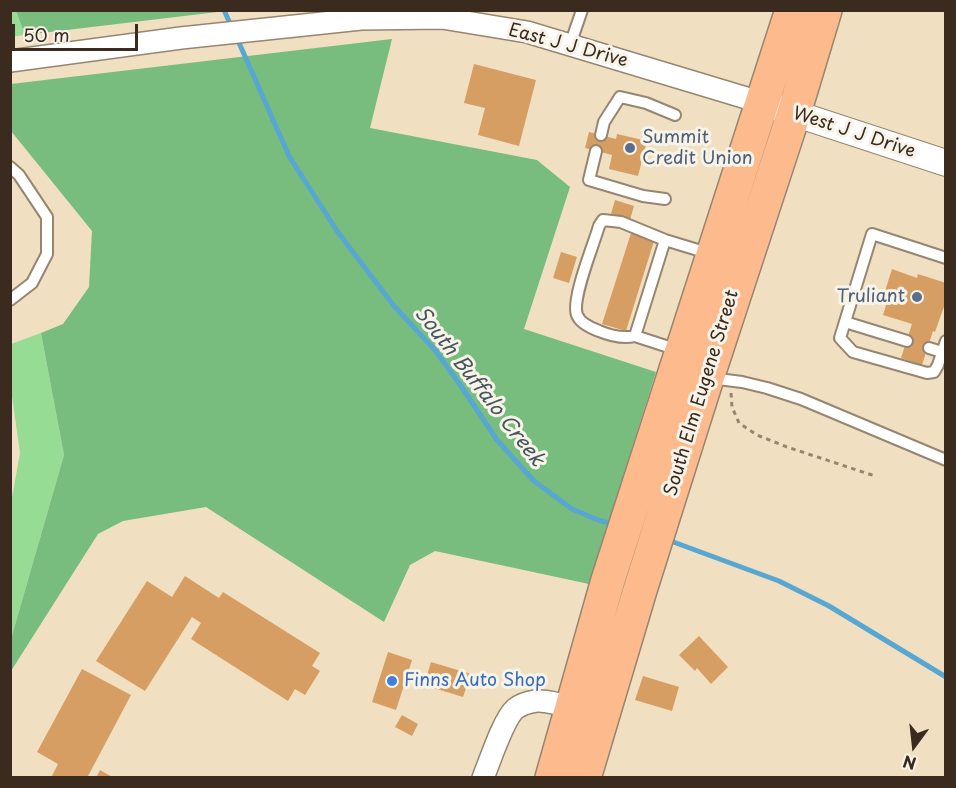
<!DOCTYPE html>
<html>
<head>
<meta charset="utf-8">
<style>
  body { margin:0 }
  #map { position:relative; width:956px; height:788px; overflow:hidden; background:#f0e0c1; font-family:"Playpen Sans",sans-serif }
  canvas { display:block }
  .frame { position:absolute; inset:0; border:12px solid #3b2a1e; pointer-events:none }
  .north { position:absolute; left:884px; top:716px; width:60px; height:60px; -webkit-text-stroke:4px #f7f3e8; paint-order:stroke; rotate:195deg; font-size:16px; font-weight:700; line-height:24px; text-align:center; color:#3b2a1e }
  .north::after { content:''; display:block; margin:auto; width:21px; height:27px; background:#3b2a1e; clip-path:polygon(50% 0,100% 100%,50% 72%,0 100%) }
  .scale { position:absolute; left:12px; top:24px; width:126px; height:27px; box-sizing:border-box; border:3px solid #3b2a1e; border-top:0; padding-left:8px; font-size:18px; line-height:21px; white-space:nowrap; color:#3b2a1e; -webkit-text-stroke:4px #f7f3e8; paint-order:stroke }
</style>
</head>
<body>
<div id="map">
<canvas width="956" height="788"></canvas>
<div class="frame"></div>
<div class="north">N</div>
<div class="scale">50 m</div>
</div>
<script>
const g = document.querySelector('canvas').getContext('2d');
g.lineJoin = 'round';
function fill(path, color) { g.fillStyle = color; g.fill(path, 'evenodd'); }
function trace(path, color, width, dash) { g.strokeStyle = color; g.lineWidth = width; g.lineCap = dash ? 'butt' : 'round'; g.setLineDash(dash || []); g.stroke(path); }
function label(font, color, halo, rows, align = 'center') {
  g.font = font + ' "Playpen Sans",sans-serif'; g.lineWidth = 6; g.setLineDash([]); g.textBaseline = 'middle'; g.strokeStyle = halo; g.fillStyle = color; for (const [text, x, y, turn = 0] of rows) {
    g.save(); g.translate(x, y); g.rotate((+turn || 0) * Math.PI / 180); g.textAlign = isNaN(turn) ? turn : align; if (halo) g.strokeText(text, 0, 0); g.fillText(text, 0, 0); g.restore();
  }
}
const green = new Path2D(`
  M10,11H16L25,35L11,37Z
  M41,333L64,455L11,639V503L20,453L11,389V344Z`);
const forest = new Path2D(`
  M16,11V10L226,11L25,35Z
  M392,39L370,128L537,160L570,187L524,329L656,372L589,584L435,551L410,565L384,622L206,507L123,521L98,534L11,671V639L64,455L41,333L63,324L89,287L92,231L11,131V84Z`);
const stream = new Path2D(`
  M224,10L232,28
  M236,36L289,156L337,231L394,306L435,350L461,386L497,440L534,481L572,509L598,520L616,525
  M668,540L779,581L829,606L946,677`);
const building = new Path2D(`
  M474,64L536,80L519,146L478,135L485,108L464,103Z
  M589,132L616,139L617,134L647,141L638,176L609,169L612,155L585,148Z
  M615,200L634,206L630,220L611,214Z
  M632,230L655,238L626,331L602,324Z
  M561,252L577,257L569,283L553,278Z
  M892,269L917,278L918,274L946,283V301L935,332L933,331L922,365L901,358L912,324L883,315L890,293L885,291Z
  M185,576L219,598L223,592L320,653L312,666L320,671L305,695L295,689L288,701L191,639L201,623L192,617L145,691L96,661L147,581L172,597Z
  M699,636L728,667L711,684L697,668L695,671L679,655Z
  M388,652L412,660L396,710L372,702Z
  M431,662L471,674L463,697L424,685Z
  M82,669L131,695L87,778H51L58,764L37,752Z
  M643,676L679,687L672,711L635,700Z
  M402,715L418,724L412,736L395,727Z
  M100,770L114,778H96Z`);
const path = new Path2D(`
  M731,393L732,407L739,423L757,435L787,447L875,476`);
const service = new Path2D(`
  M570,45L582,10
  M601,135L604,122L620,97L646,103L675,115
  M596,151L589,180L643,196L665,199
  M10,167L19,175L47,217V254L32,283L10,300
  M946,258L872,234L840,338L853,352L927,373L934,372L938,365L946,341
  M845,322L907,341
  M635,336C622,339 611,336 599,331C591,328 580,323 577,315C571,299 594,244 599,226L603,220L621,222L665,240
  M929,348L942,352
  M678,350L635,336L665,240L711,254
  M710,378L742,382L767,388L801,399L946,460`);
const minor = new Path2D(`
  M10,61L181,38L361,19L442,18L527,32L763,103
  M483,778C490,761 503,720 515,709C520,705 529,702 536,701C551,700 568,707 582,711`);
const tertiary = new Path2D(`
  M778,108L946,163`);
const primary = new Path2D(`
  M552,778L608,580L792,10
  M584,778L640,590L707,378L794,113L825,10`);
const markers = [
  [630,148,6,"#5c6f8a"],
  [917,297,6,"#5c6f8a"],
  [392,681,6,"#3f7fe0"]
];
const streetNames = [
  ["East J J Drive",568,46,15],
  ["West J J Drive",854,133,18],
  ["South Elm Eugene Street",702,393,-73]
];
const serviceNames = [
  ["Summit",642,138],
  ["Credit Union",642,159],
  ["Truliant",905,297,"right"]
];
const shopNames = [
  ["Finns Auto Shop",404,681]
];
const waterNames = [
  ["South Buffalo Creek",479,387,52]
];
fill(green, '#96dc95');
fill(forest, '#78bc7e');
trace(stream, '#58a7d2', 5);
fill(building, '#d69e63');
trace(service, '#968570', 14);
trace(minor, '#968570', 24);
trace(tertiary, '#968570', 28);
trace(primary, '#968570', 36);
trace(path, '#968570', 3, [4.5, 4.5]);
trace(service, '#fff', 10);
trace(minor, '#fff', 21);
trace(tertiary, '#fff', 26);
trace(primary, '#fcba8d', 33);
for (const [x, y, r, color] of markers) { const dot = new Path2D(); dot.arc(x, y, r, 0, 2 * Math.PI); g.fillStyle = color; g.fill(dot); trace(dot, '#f7f3e8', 2); }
label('18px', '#3b2a1e', '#f7f3e8', streetNames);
label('18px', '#4e5e75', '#f7f3e8', serviceNames, 'left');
label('18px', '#366cbe', '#f7f3e8', shopNames, 'left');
label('italic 20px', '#45565d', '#f7f3e8', waterNames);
</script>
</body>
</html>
